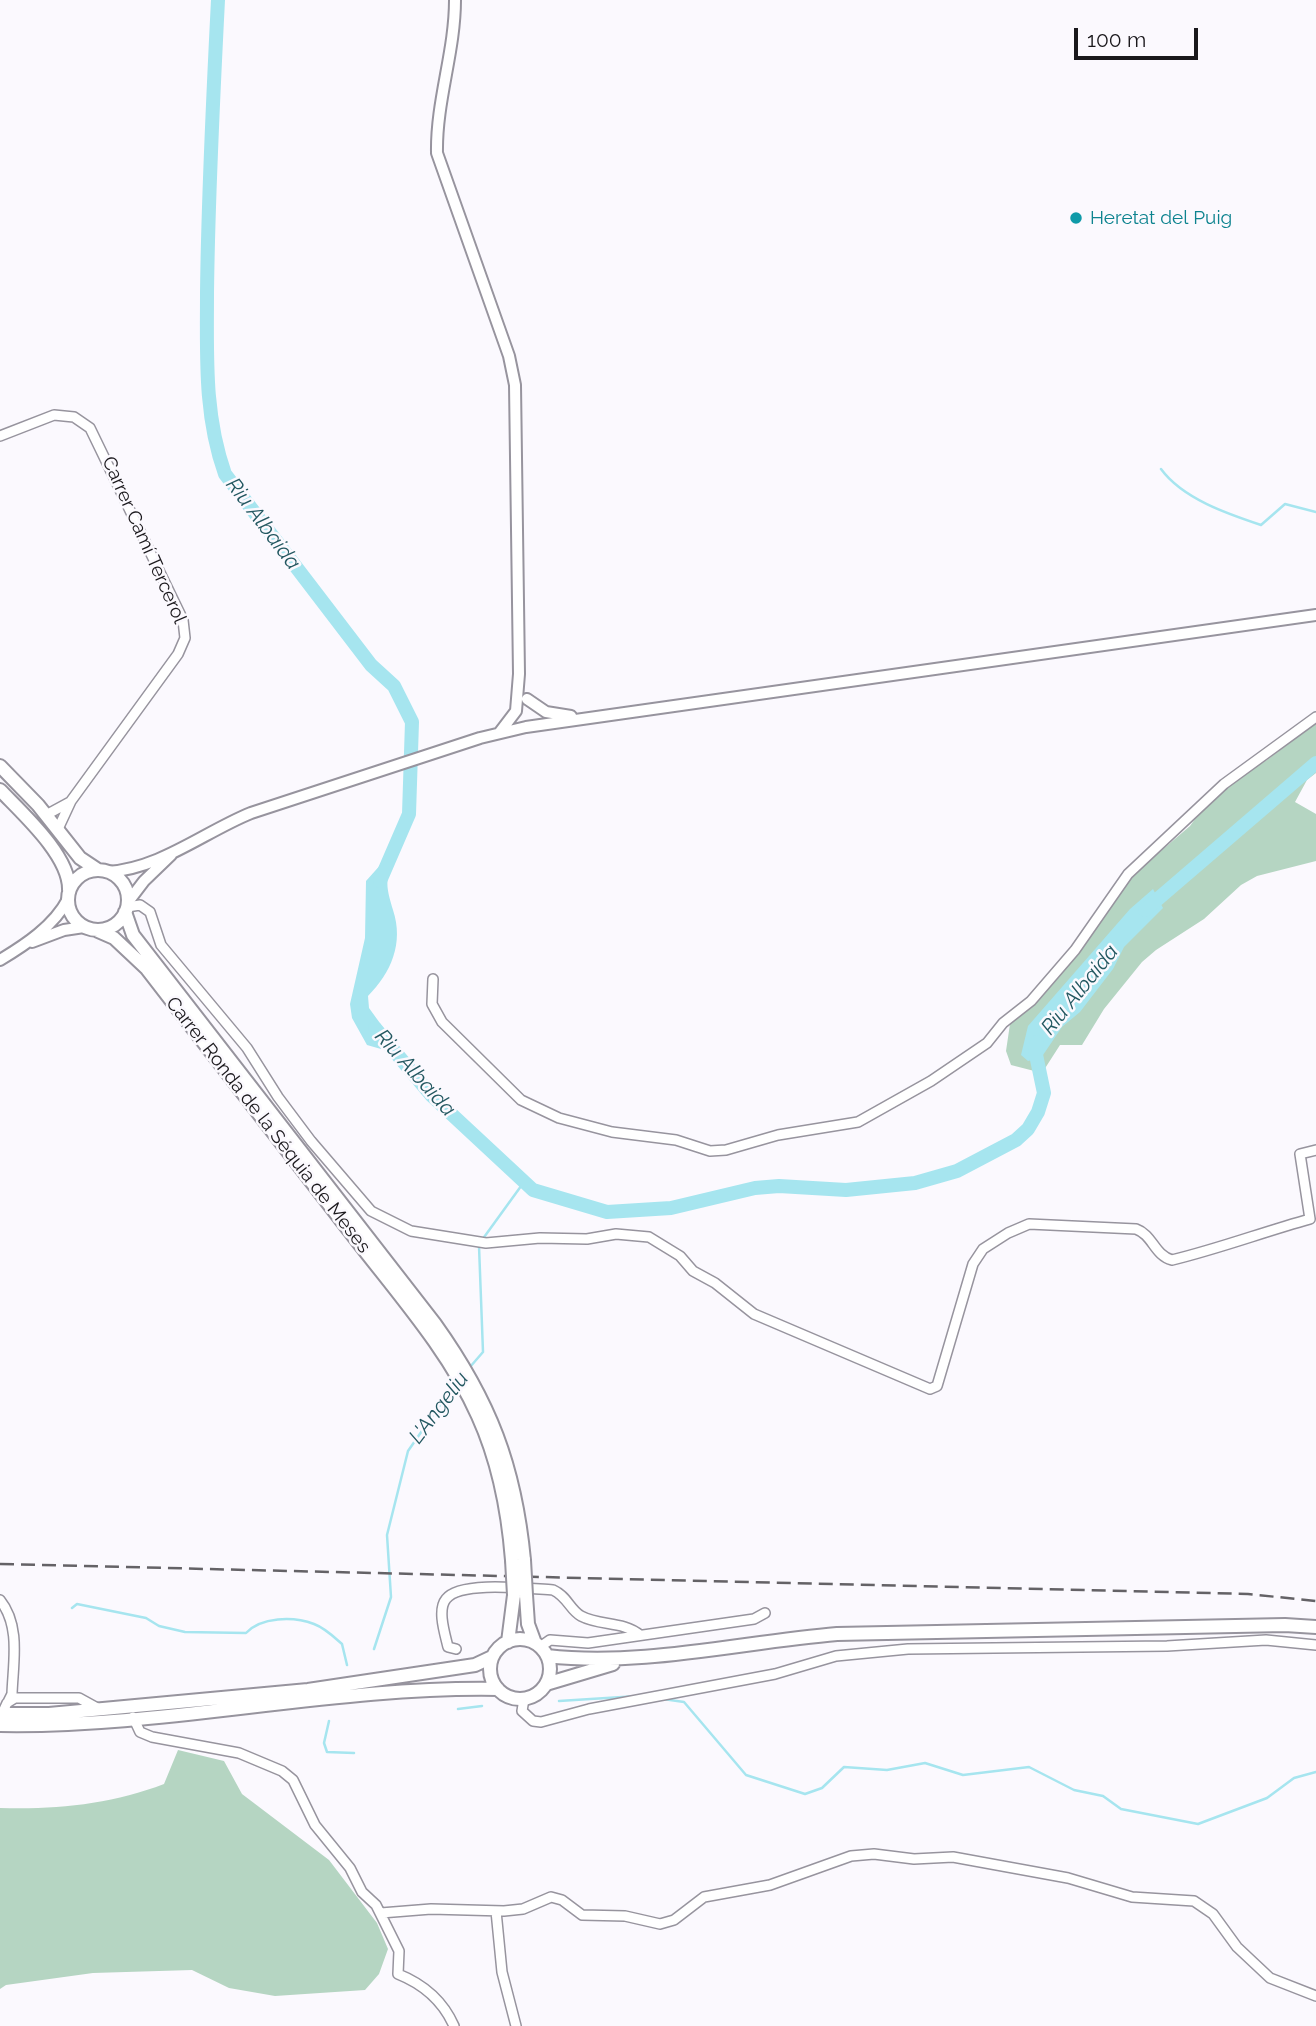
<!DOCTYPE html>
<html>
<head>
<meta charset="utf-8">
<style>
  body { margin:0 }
  #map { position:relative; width:1316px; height:2026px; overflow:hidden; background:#fbf9fe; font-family:Raleway,sans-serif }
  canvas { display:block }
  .scale { position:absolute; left:1074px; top:28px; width:124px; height:32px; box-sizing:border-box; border:4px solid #1a181c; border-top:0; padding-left:9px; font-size:21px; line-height:24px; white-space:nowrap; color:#1a181c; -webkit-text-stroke:5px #fbf9fe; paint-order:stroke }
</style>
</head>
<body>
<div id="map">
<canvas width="1316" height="2026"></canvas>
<div class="scale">100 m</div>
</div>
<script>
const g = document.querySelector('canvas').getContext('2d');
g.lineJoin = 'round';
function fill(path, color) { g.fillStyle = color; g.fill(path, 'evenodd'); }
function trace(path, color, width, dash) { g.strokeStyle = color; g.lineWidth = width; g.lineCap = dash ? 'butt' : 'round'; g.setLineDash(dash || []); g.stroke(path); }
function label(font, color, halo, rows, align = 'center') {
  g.font = font + ' Raleway,sans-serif'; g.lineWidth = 5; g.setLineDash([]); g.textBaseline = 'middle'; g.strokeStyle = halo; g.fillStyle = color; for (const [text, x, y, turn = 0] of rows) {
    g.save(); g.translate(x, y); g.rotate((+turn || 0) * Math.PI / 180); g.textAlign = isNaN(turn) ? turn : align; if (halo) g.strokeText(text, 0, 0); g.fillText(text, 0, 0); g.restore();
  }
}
const green = new Path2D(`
  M1316,723V773L1307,780L1295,802L1316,814V861L1257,876L1241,885L1204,919L1156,950L1142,962L1104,1009L1082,1045H1060L1042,1073L1011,1065L1006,1051L1010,1024L1071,961L1134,874L1190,826L1203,808L1242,775L1267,760Z
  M178,1750L224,1761L242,1794L329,1860L377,1923L388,1949L379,1974L365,1990L275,1996L229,1988L192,1970L93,1973L6,1985L0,1989V1808C55,1810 112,1804 164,1784Z`);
const water = new Path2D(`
  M383,862L390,867C385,885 388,892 393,910C404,943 391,973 368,996L369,1008L390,1037L381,1049L367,1045L352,1018L350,1004L365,938L366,881Z
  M1153,889L1163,908L1124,947L1113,969L1080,1012L1062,1027L1041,1058L1028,1061L1021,1055L1028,1026L1130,909Z`);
const stream = new Path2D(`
  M1161,469C1183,499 1228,514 1261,525L1285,504L1316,512
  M482,1240L524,1182
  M470,1367L483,1352L479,1246
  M72,1608L77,1604L146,1618L159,1626L185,1632L246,1633C261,1617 293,1616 314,1624C325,1628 334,1637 342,1644L347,1665
  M374,1649L391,1597L387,1535L408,1451L456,1382
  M663,1699L684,1702L746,1775L805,1794L822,1788L844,1767L887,1770L925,1763L963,1775L1029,1767L1074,1790L1103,1796L1121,1809L1198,1824L1267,1798L1294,1778L1316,1772
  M559,1701L638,1696
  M458,1709L482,1706
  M329,1721L324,1743L327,1752L354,1753`);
const river = new Path2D(`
  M218,0C213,98 208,196 207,294C207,356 204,415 225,474L371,665L394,686L412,722L409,814L380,881
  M1145,910L1316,763
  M375,1028L432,1096L533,1190L607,1212L671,1208L755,1188L779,1186L846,1190L915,1183L957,1171L1016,1140L1028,1129L1038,1112L1044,1093L1035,1050L1037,1042`);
const minor = new Path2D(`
  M0,436L54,415L74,417L90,428L183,620L185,638L178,654L71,801L58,829
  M46,815L70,802
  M127,907L140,905L150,912L161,945L247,1048L278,1097L311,1141L371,1211L411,1231L486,1243L540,1238L587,1239L616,1234L649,1237L680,1256L693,1271L715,1283L754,1314L930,1389L937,1386L973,1264L983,1249L1008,1233L1029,1224L1136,1229C1153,1235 1154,1255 1172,1260C1218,1249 1263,1232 1310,1219L1300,1154L1316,1150
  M433,979L432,1004L442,1022L521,1100L559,1118L612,1132L676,1140L710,1151L726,1150L778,1135L858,1122L931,1081L987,1043L1003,1023L1031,1001L1075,950L1128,874L1224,784L1316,717
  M0,1600C21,1626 13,1663 12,1694L8,1702
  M540,1647L550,1640L588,1643L754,1619L765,1613
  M456,1649L448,1647C445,1634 437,1610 446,1599C460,1580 531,1589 553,1590C567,1596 570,1610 581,1616C600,1626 623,1621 640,1635
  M524,1699L522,1711L533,1721L541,1722L589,1709L775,1674L836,1656L908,1649L1167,1646L1266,1640L1316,1645
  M2,1714L7,1703L15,1698H79L99,1709
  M133,1717L140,1732L152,1737L239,1753L282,1771L293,1780L315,1825L350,1868L362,1892L376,1905L399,1951L398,1974C423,1984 443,2001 454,2026
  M496,1911L502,1972L516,2026
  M381,1913L431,1909L504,1911L523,1909L551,1897L562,1900L582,1915L625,1916L660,1924L674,1920L704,1897L770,1885L851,1856L874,1854L914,1859L953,1857L1068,1878L1132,1897L1194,1901L1213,1914L1237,1947L1270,1978L1316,1996`);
const tertiary = new Path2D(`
  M455,0C455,52 436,101 437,153L509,356L515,385L519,674L516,711L500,732
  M527,699L546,712L571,716
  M107,872C160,869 204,832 251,813L480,738L526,727L1316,615
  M128,902L144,881L171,855
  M32,942L64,930L84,927
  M0,960C25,945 54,926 68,899`);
const secondary = new Path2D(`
  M0,766L38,805L80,858L98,870
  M0,790C23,814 70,856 69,890
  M68 900a30 30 0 1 1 60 0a30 30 0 1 1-60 0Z
  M125,912L133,935L435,1324C490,1401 515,1466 524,1560
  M98,931L114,938L147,969C216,1059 286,1148 355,1238C398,1294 449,1351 478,1416C499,1462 508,1510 512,1560
  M526,1595L528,1624L535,1643
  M490 1669a30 30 0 1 1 60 0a30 30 0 1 1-60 0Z
  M508,1642L514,1595
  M547,1656C641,1667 742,1642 837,1634L1285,1625L1316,1627
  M546,1684L613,1664
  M0,1714H49L308,1690L475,1665L492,1657
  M0,1725C166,1728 331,1686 498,1689`);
const rail = new Path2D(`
  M0,1564L1248,1594L1316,1601`);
const secondaryBridge = new Path2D(`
  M512,1560L514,1595
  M524,1560L526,1595`);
const markers = [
  [1076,218,7,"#0f9aa8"]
];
const cultureNames = [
  ["Heretat del Puig",1090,218]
];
const streetNames = [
  ["Carrer Camí Tercerol",144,540,66],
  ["Carrer Ronda de la Séquia de Meses",268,1125,52]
];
const waterNames = [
  ["Riu Albaida",263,524,53],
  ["Riu Albaida",1080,990,-51],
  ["Riu Albaida",415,1073,48],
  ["L'Angeliu",439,1408,-53]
];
fill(green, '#b5d5c2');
fill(water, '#a6e5ef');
trace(stream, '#a6e5ef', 2.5);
trace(river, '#a6e5ef', 14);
trace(minor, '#97949e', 12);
trace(tertiary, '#97949e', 14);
trace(secondary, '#97949e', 16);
trace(minor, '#fff', 9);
trace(tertiary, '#fff', 10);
trace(secondary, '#fff', 12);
trace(rail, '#646266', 2.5, [14, 7]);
trace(secondaryBridge, '#97949e', 16, []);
trace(secondaryBridge, '#fff', 12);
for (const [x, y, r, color] of markers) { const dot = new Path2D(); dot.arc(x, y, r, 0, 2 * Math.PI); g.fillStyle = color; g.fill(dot); trace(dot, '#fbf9fe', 2.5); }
label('19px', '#0d838f', '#fbf9fe', cultureNames, 'left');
label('19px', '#1a181c', '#fbf9fe', streetNames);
label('italic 21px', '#235861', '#fbf9fe', waterNames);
</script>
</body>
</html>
